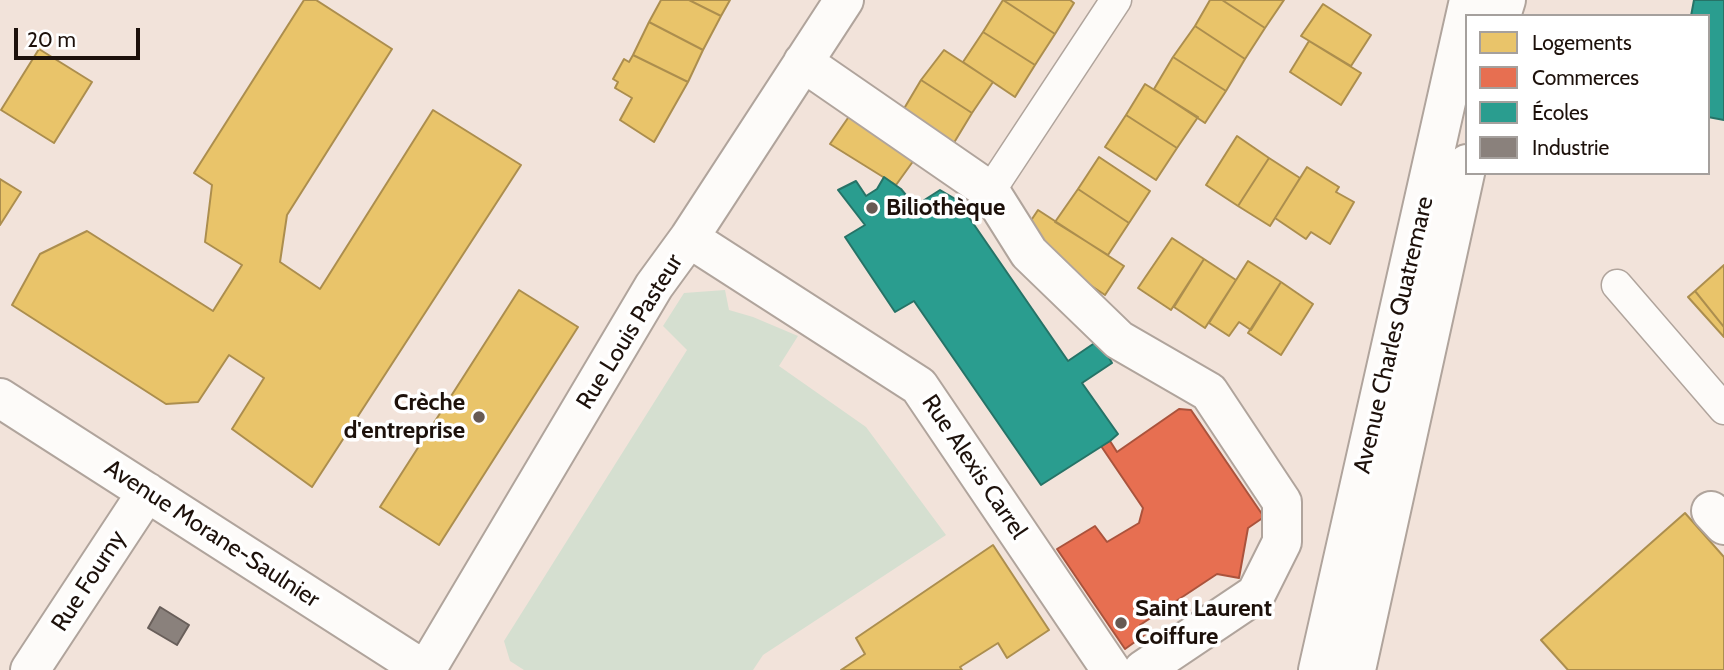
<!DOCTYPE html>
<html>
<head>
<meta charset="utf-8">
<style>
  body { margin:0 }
  #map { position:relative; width:1724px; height:670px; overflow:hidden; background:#f2e3da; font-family:Cabin,sans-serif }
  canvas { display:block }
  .legend { position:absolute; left:1465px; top:14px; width:245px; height:161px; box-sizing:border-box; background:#fff; border:2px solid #a5a09d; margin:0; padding:9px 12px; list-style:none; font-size:21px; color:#1d110b }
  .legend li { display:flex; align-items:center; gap:14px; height:35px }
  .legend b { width:35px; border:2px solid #a5a09d }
  .scale { position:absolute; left:14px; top:28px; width:126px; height:32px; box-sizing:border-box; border:4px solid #1d110b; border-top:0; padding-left:9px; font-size:21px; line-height:24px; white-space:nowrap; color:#1d110b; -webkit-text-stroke:5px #fff; paint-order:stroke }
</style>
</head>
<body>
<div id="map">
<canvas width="1724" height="670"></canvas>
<ul class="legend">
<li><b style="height:19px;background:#e9c46a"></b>Logements</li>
<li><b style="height:19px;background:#e76f51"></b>Commerces</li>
<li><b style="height:19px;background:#2a9d8f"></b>Écoles</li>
<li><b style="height:19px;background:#8a817c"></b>Industrie</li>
</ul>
<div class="scale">20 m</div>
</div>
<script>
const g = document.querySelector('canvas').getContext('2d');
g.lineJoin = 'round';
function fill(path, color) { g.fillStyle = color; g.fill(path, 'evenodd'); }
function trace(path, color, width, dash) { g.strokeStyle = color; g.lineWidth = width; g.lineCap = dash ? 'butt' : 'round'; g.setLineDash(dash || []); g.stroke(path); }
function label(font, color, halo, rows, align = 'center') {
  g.font = font + ' Cabin,sans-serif'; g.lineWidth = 7; g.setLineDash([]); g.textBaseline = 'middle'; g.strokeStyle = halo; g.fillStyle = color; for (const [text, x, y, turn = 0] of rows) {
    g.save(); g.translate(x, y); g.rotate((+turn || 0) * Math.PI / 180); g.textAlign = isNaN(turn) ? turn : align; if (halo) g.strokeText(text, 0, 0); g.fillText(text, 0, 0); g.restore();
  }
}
const green = new Path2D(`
  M725,290L729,310L753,317L798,336L779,366L866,427L946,535L763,655L753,670H524L510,661L504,641L687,350L663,326L684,293Z`);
const homes = new Path2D(`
  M304,0H316L392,49L287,215L280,262L320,289L433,110L521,165L312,487L232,429L264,378L229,355L198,402L166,404L12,305L40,254L87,231L213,311L242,265L205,242L212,185L194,173Z
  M661,0H689L721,16L703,50L649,22Z
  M689,0H730L721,16Z
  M1003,0H1070L1074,3L1055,34Z
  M1003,0L1055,34L1035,65L983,32Z
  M1210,0H1222L1265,28L1245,59L1195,26Z
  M1222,0H1284L1265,28Z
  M1323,4L1371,35L1351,66L1301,36Z
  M649,22L703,50L688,82L633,55Z
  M1195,26L1245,59L1226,91L1173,57Z
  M983,32L1035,65L1015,97L963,62Z
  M1309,41L1361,73L1341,105L1290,72Z
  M39,49L92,82L54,143L1,110Z
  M944,50L993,82L972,113L921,80Z
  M633,55L688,82L654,142L620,120L632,98L615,88L618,82L613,79L624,59L629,62Z
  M1173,57L1226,91L1205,123L1154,89Z
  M921,80L972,113L952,146L902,112Z
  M1145,84L1198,117L1177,148L1126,115Z
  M850,115L914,160L896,185L830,144Z
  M1126,115L1177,148L1156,180L1105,147Z
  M1237,136L1269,158L1238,206L1206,185Z
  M1099,157L1150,191L1129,223L1078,189Z
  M1269,158L1300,178L1270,226L1238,206Z
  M1307,167L1339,187L1336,192L1354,202L1330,244L1311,232L1306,239L1275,218Z
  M0,179L21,192L0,225Z
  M1078,189L1129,223L1108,255L1055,222Z
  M1038,210L1124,266L1105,295L1047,256L1028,225Z
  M1172,238L1204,259L1171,310L1138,288Z
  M1204,259L1236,280L1205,328L1174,307Z
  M1248,261L1281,282L1251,330L1239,322L1229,336L1209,323Z
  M1724,265V327L1695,291Z
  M1281,282L1313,304L1281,355L1248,333Z
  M519,290L578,327L439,545L380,507Z
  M1695,291L1724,327V337L1688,297Z
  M1685,513L1724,557V670H1568L1541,640Z
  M993,545L1049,630L1007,658L998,643L960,667L962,670H841L865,654L856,638Z`);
const shops = new Path2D(`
  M1179,409L1191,410L1264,517L1248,528L1239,578L1217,574L1140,625L1146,634L1125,649L1057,549L1095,526L1107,542L1139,523L1143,508L1101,446L1110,441L1117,452Z`);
const schools = new Path2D(`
  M1694,0H1724V120L1708,117V16H1691Z
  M884,177L901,189L915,206L940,190L957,200L1068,361L1099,340L1112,363L1082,383L1118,434L1110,441L1041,485L914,301L895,312L845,237L865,225L838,190L856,181L866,196L877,189Z`);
const industry = new Path2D(`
  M160,607L189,625L177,645L148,628Z`);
const pedestrian = new Path2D(`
  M990,191L1116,0
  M1617,285L1724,409`);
const minor = new Path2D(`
  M1501,16L1506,0
  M803,62L990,191L1029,253L1119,340L1209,392L1282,502V542L1256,594L1143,670
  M689,238L919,386L1111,670
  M0,398L424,670
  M1711,511L1724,525
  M30,670L147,492
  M426,670L654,286L689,238L844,0
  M1318,670L1469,0
  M1356,670L1467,164`);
const markers = [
  [872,208,7,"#685a53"],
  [479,417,7,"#685a53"],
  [1121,623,7,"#685a53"]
];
const poiNames = [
  ["Biliothèque",886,208],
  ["Crèche",465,403,"right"],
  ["d'entreprise",465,431,"right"],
  ["Saint Laurent",1135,609],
  ["Coiffure",1135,637]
];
const streetNames = [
  ["Rue Louis Pasteur",630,332,-58],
  ["Avenue Charles Quatremare",1394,335,-77],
  ["Rue Alexis Carrel",974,467,56],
  ["Avenue Morane-Saulnier",212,534,33],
  ["Rue Fourny",89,581,-57]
];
fill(green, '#d5dfd0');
fill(homes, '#e9c46a');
trace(homes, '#ac8e4e', 2);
fill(shops, '#e76f51');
trace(shops, '#aa533c', 2);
fill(schools, '#2a9d8f');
trace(schools, '#267367', 2);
fill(industry, '#8a817c');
trace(industry, '#695f5a', 2);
trace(pedestrian, '#b0a49c', 33);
trace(minor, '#b0a49c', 42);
trace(pedestrian, '#fdfbf9', 30);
trace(minor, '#fdfbf9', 38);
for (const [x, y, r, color] of markers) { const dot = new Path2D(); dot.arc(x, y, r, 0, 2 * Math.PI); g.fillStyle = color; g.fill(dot); trace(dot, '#fff', 2.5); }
label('bold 24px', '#1d110b', '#fff', poiNames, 'left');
label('24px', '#1d110b', '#fff', streetNames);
</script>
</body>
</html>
